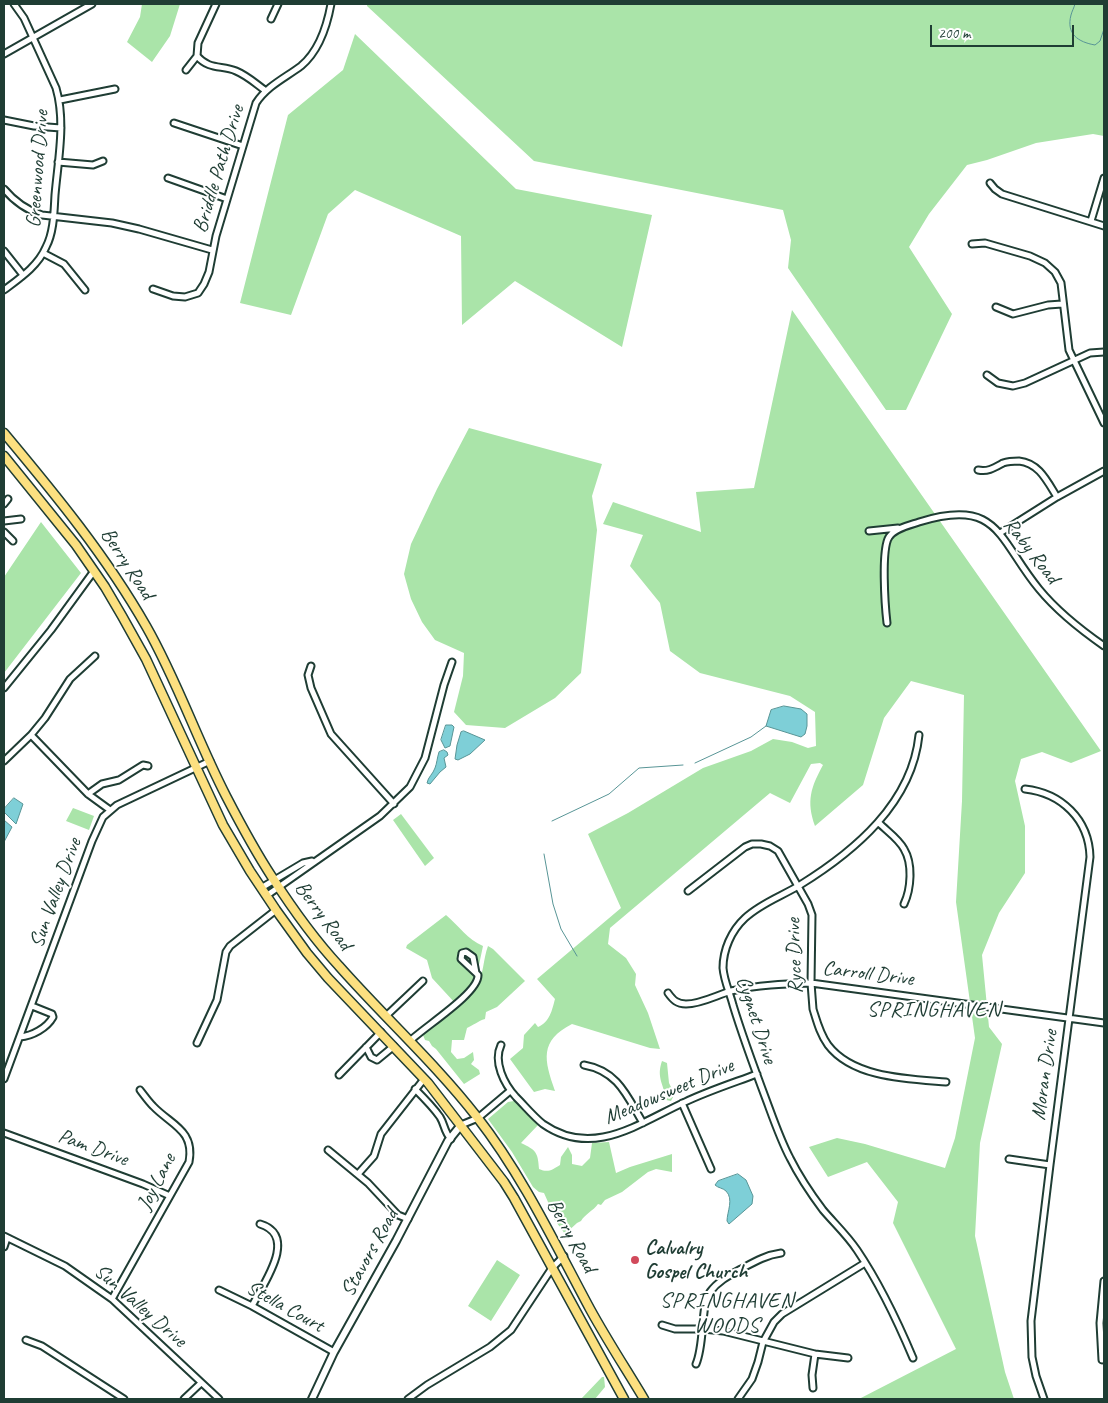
<!DOCTYPE html>
<html>
<head>
<meta charset="utf-8">
<style>
  body { margin:0 }
  #map { position:relative; width:1108px; height:1403px; overflow:hidden; background:#fff; font-family:Caveat,sans-serif }
  canvas { display:block }
  .frame { position:absolute; inset:0; border:5px solid #1f3d34; pointer-events:none }
  .scale { position:absolute; left:930px; top:25px; width:144px; height:22px; box-sizing:border-box; border:2px solid #1f3d34; border-top:0; padding-left:6px; font-size:15px; line-height:18px; white-space:nowrap; color:#1f3d34; -webkit-text-stroke:4px #fff; paint-order:stroke }
</style>
</head>
<body>
<div id="map">
<canvas width="1108" height="1403"></canvas>
<div class="frame"></div>
<div class="scale">200 m</div>
</div>
<script>
const g = document.querySelector('canvas').getContext('2d');
g.lineJoin = 'round';
function fill(path, color) { g.fillStyle = color; g.fill(path, 'evenodd'); }
function trace(path, color, width, dash) { g.strokeStyle = color; g.lineWidth = width; g.lineCap = dash ? 'butt' : 'round'; g.setLineDash(dash || []); g.stroke(path); }
function label(font, color, halo, rows, align = 'center') {
  g.font = font + ' Caveat,sans-serif'; g.lineWidth = 4; g.setLineDash([]); g.textBaseline = 'middle'; g.strokeStyle = halo; g.fillStyle = color; for (const [text, x, y, turn = 0] of rows) {
    g.save(); g.translate(x, y); g.rotate((+turn || 0) * Math.PI / 180); g.textAlign = isNaN(turn) ? turn : align; if (halo) g.strokeText(text, 0, 0); g.fillText(text, 0, 0); g.restore();
  }
}
const green = new Path2D(`
  M142,4H180L170,36L152,62L127,42L140,17Z
  M367,4H1104V136L1093,134L1036,143L987,160L967,165L929,214L909,247L952,314L906,410H886L788,268L791,240L783,210L534,161L367,6Z
  M355,34L516,189L652,215L622,347L515,281L462,325L461,236L355,190L328,214L291,315L240,303L288,115L343,70Z
  M792,310L1101,751L1071,763L1042,752L1021,759L1015,781L1025,826V873L999,913L982,955L989,1027L1002,1044L980,1143L975,1236L1005,1372L1014,1399H859L956,1349L893,1223L898,1202L867,1162L828,1177L809,1147L837,1138L865,1144L945,1168L955,1138L975,1038L956,902L962,801L964,695L911,681L884,718L863,785L815,826C806,801 811,787 823,765L820,763L811,764L790,803L770,793L610,928L608,944L626,958L636,974L635,985L648,1013L660,1049L650,1048L572,1024C539,1041 544,1060 555,1091L545,1089L534,1092L510,1059L523,1048L524,1035L535,1023L538,1027C550,1022 552,1010 555,999L537,979L621,908L588,834L628,813L703,768L751,751L773,739L792,742L808,748L816,746L815,712L790,696L700,673L670,651L660,603L630,566L643,535L603,524L613,502L701,532L696,492L754,488Z
  M469,428L602,464L592,496L597,530L581,673L555,698L505,728L466,725L454,712L463,676L464,653L435,640L422,622L411,599L404,574L411,544L437,489Z
  M41,522L81,573L4,673V577Z
  M73,808L94,816L89,830L66,821Z
  M401,814L434,858L425,866L393,820Z
  M446,915C458,925 468,940 483,946L476,979L455,1003L432,978L427,960L406,948L407,945Z
  M488,946L493,949L525,981L497,1007L486,1012L485,1019C478,1021 474,1025 467,1028L464,1040H452L451,1052L457,1059L464,1058L473,1052L474,1060L471,1064L479,1070L480,1074L464,1084L436,1049L432,1046L429,1041L425,1040L423,1035C440,1018 463,1008 476,988C484,975 483,959 488,946Z
  M662,1061L667,1063L669,1083L674,1093L673,1097L671,1101L666,1100C664,1084 656,1078 662,1061Z
  M514,1101L538,1125L521,1143C536,1150 538,1152 539,1169C548,1173 552,1170 560,1165L561,1157L568,1147L572,1155V1164L582,1166L590,1158L592,1143L609,1142L616,1173L630,1167L672,1154V1172L656,1169L648,1172L622,1192L605,1200L601,1205L598,1204C593,1211 585,1214 581,1221L577,1223L565,1234L554,1219V1209L548,1206V1202L544,1193L539,1192L533,1187L512,1152L488,1119L508,1102Z
  M497,1260L520,1275L491,1321L468,1306Z
  M602,1377H604L605,1387L595,1399H581Z`);
const water = new Path2D(`
  M784,706L801,709L807,714V726L805,734L801,737L766,726L771,710Z
  M446,725H452L454,727L450,746L445,748L441,740Z
  M464,731L485,740L470,754L458,760L455,759L457,745L461,732Z
  M444,750L447,752L448,755L444,758L446,767L440,772L430,784L427,783C428,777 433,774 435,768C437,763 437,758 439,752Z
  M14,798L23,804L16,824L4,812V809Z
  M4,820L12,827L4,842Z
  M738,1174L746,1180L753,1196L752,1204L729,1224L727,1221C727,1212 734,1199 726,1191C723,1188 718,1188 715,1185L718,1181Z`);
const stream = new Path2D(`
  M1075,4C1074,8 1072,11 1071,15C1066,34 1078,42 1095,45L1100,41L1104,29
  M695,763L751,737L766,726
  M552,821L609,794L639,768L683,765
  M544,854L553,904L561,929L577,956`);
const minor = new Path2D(`
  M216,4L198,43L197,56C209,70 222,65 236,71C248,76 256,84 266,91
  M271,19L278,4
  M4,54L92,4
  M186,70L197,56
  M60,100L115,89
  M4,120L34,126L61,128
  M174,123L243,146
  M58,162L93,165L103,161
  M168,178L227,199
  M990,183L995,189L1002,194L1104,226
  M4,189C15,202 26,210 42,215L112,223L139,229L212,250
  M1091,221L1104,178
  M972,244L985,243L1030,256L1045,263L1055,272L1061,283L1069,350L1104,423
  M4,251L23,275
  M43,253L64,264L85,290
  M153,289L173,296L185,297L198,293L204,284L209,272L216,236L256,103C267,86 285,78 301,66C319,51 327,26 331,4
  M4,290C20,278 38,266 46,247C54,232 54,211 55,195C58,160 66,122 56,88L24,18L14,4
  M996,307L1013,314L1048,305L1062,304
  M987,375L998,383L1013,386L1025,383L1090,353L1104,352
  M978,470C988,472 994,468 1003,463C1009,461 1013,461 1019,461C1039,463 1047,481 1057,497
  M4,504L8,499
  M4,521L21,519
  M869,531L898,528
  M4,532L13,541
  M1000,533L1057,497L1104,471
  M887,623C885,606 881,549 889,537C895,528 910,525 919,522C999,497 998,539 1039,589C1057,611 1081,630 1104,646
  M311,666L308,675L311,688L331,734L394,804
  M4,688L51,630L94,571
  M31,735L88,794L110,810
  M4,761L31,735L45,718L70,679L95,656
  M1025,789C1061,793 1089,819 1090,857L1050,1165L1031,1321L1032,1357L1036,1376L1044,1399
  M88,794L102,784L119,780L143,765L148,766
  M879,823C887,831 899,839 904,849C913,864 911,889 904,904
  M261,888L303,863L312,861
  M688,891L745,847L752,844H761L770,846L778,851L808,904L812,915L811,983L813,1009C817,1022 820,1034 828,1045C853,1078 908,1079 946,1082
  M266,896L380,816L410,787L425,758L444,685L452,662
  M466,952L473,957L476,973L461,959L462,953Z
  M668,993C673,1000 677,1004 686,1004C701,1004 717,995 731,991C758,985 783,984 811,983L1104,1023
  M386,1016L423,981
  M20,1037C32,1036 47,1028 53,1017L52,1014L32,1006
  M410,1041C424,1027 479,993 478,975L476,973
  M197,1043L217,1000L226,952L230,946L276,910
  M501,1045C493,1062 504,1084 516,1097C525,1106 533,1116 543,1124C593,1159 639,1123 685,1102C708,1091 733,1083 757,1074
  M366,1047L371,1057L377,1060L394,1046
  M584,1065C618,1071 627,1096 643,1123
  M339,1075L381,1032
  M4,1079L92,841L103,817L117,805L210,761
  M415,1089C424,1098 433,1107 440,1117C445,1125 444,1132 451,1139
  M682,1103L711,1169
  M461,1125L478,1118L510,1091
  M4,1133L143,1184L170,1196
  M328,1150L368,1183L398,1215L408,1219
  M1009,1159L1050,1165
  M358,1174L374,1156L381,1134L424,1079
  M4,1236L65,1266L112,1299L219,1399
  M4,1247L7,1238
  M219,1290L252,1306L334,1352
  M112,1299L189,1162C195,1130 171,1125 153,1106C148,1101 144,1095 140,1090
  M252,1306C263,1284 299,1236 260,1224
  M662,1325L675,1329H703L723,1331L815,1354L848,1358
  M26,1340L42,1346L124,1399
  M913,1358C897,1320 880,1284 857,1250C847,1235 834,1223 823,1210C811,1194 799,1176 790,1158C781,1141 774,1121 767,1102C755,1070 743,1038 733,1005C730,993 724,981 723,968C723,950 731,931 745,918C761,903 782,896 800,885C855,851 912,803 919,735
  M1102,1360L1100,1323L1104,1281
  M696,1364C705,1343 700,1307 710,1292C718,1281 730,1275 741,1269C754,1262 766,1255 781,1253
  M813,1388L812,1375L815,1354
  M184,1399L201,1383
  M408,1399L427,1385L490,1347L511,1330L552,1268L564,1256
  M738,1399L752,1379L758,1362L763,1342L774,1322L782,1314L865,1263`);
const tertiary = new Path2D(`
  M312,1399L334,1352L396,1241L448,1141L461,1125`);
const trunk = new Path2D(`
  M4,433C55,494 106,556 146,626C177,680 197,740 226,796C240,823 255,851 272,877C292,908 314,939 339,966C384,1017 435,1063 477,1117C523,1176 555,1244 590,1309C607,1340 626,1369 644,1399
  M4,456L76,545L105,587L122,616L146,659L223,825L250,871L276,910L307,953L328,978L428,1083L504,1182L514,1198L624,1399`);
const markers = [
  [635,1260,5,"#d1495b"]
];
const streetNames = [
  ["Greenwood Drive",38,169,-86],
  ["Briddle Path Drive",219,169,-73],
  ["Raby Road",1031,551,52],
  ["Berry Road",127,564,57],
  ["Sun Valley Drive",56,893,-70],
  ["Berry Road",323,916,53],
  ["Ryce Drive",795,956,-92],
  ["Carroll Drive",868,974,7],
  ["Cygnet Drive",756,1020,72],
  ["Moran Drive",1045,1075,-82],
  ["Meadowsweet Drive",669,1092,-23],
  ["Pam Drive",93,1148,20],
  ["Joy Lane",157,1182,-63],
  ["Berry Road",571,1236,61],
  ["Stavors Road",370,1253,-61],
  ["Sun Valley Drive",140,1306,41],
  ["Stella Court",285,1307,29]
];
const poiNames = [
  ["Calvalry",645,1248],
  ["Gospel Church",645,1272]
];
const neighbourhoodNames = [
  ["SPRINGHAVEN",934,1010],
  ["SPRINGHAVEN",727,1301],
  ["WOODS",727,1326]
];
fill(green, '#aae4a9');
fill(water, '#7ecfd7');
trace(water, '#589596', 1);
trace(stream, '#589596', 1);
trace(minor, '#1f3d34', 9);
trace(tertiary, '#1f3d34', 10);
trace(trunk, '#1f3d34', 11);
trace(minor, '#fff', 5);
trace(tertiary, '#fff', 6);
trace(trunk, '#fce080', 8);
for (const [x, y, r, color] of markers) { const dot = new Path2D(); dot.arc(x, y, r, 0, 2 * Math.PI); g.fillStyle = color; g.fill(dot); trace(dot, '#fff', 2); }
label('21px', '#1f3d34', '#fff', streetNames);
label('bold 21px', '#1f3d34', '#fff', poiNames, 'left');
g.letterSpacing = '1px';
label('22px', '#1f3d34', '#fff', neighbourhoodNames);
g.letterSpacing = '0px';
</script>
</body>
</html>
